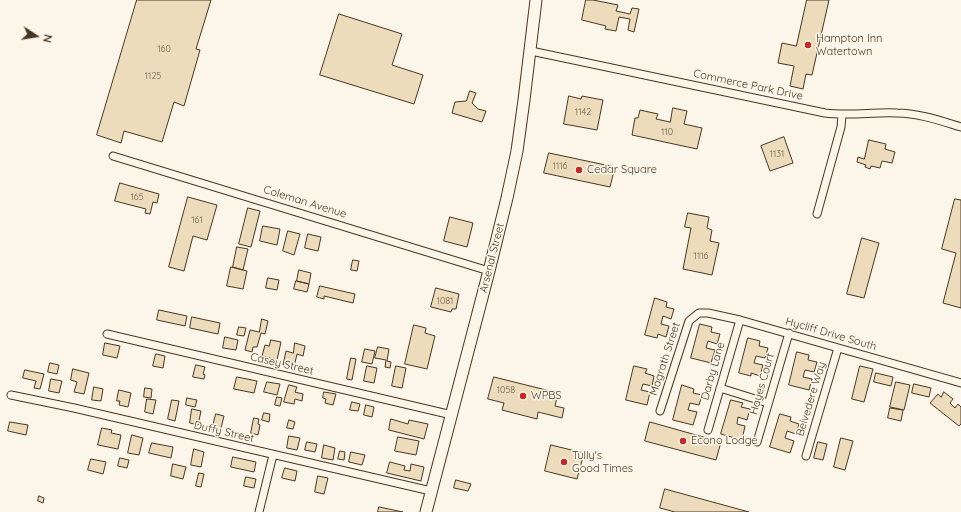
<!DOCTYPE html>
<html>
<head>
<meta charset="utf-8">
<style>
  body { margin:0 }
  #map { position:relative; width:961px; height:512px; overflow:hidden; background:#fbf6e9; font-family:Quicksand,sans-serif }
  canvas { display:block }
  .north { position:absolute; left:16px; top:16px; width:40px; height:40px; -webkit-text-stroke:3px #fbf6e9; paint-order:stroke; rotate:102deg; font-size:11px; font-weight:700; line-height:16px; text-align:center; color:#4a3520 }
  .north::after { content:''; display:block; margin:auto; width:14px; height:18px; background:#4a3520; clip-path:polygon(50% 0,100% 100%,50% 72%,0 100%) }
</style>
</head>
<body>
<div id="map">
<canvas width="961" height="512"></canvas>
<div class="north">N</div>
</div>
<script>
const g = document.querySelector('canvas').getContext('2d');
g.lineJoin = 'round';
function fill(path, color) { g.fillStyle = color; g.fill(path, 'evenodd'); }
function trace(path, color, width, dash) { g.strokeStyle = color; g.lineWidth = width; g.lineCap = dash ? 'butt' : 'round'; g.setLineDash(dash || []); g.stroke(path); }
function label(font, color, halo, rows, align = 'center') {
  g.font = font + ' Quicksand,sans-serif'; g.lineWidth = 3; g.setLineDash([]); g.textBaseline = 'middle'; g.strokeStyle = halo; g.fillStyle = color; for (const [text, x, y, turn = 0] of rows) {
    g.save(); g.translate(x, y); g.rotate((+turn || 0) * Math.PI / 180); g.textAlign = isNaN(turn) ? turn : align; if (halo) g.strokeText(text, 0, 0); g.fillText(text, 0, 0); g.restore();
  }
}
const building = new Path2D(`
  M137,0H211L196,49L200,50L184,106L174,102L162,142L124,131L121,143L97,135Z
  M586,0H593L618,5L616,11L630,14L632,8L639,9L634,32L628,30L630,19L619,17L616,31L605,29L606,26L582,20Z
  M807,0H829L812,75L806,74L803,89L790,86L794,66L778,63L782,43L796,46Z
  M339,14L402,34L392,65L423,75L414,104L320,75Z
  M470,91L476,93L472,103L478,109L486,111L482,122L452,113L455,102L466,101Z
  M569,96L581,99L582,96L603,100L597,130L564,124Z
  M673,108L687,111L684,124L702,128L697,149L632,135L635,118H638L640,110L658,114L656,119L670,122Z
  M784,137L793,163L770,171L761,146Z
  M869,140L886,144L885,149L895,152L892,163L882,161L880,168L871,166L870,169L865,167L866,165L857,162L858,157L864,159Z
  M549,153L615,167L610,187L544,173Z
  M120,183L159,194L157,203L153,202L150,214L145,213L146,209L115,201Z
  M188,197L217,205L207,240L193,236L184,271L169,267Z
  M955,199L961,200V308L943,303L956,253L942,249Z
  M248,208L260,211L251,247L239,244Z
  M688,213L709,217L707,228L712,230L710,241L719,243L712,275L683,269L691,228L685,227Z
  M450,217L473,223L467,247L444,241Z
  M263,226L280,229L277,245L260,241Z
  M288,231L300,234L294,255L283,251Z
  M308,234L321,237L318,251L305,248Z
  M862,238L879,243L864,298L847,294Z
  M237,247L248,249L243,270L233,267Z
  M353,260L359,261L357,271L351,270Z
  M231,267L247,271L243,289L227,286Z
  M299,270L311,273L309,284L297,281Z
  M268,278L279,280L277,290L266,288Z
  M296,281L309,284L307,292L294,289Z
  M320,286L355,294L353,303L324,296V299L317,297Z
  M436,288L459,294L456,309H452L451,312L431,307Z
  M655,298L667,302L666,307L674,309L671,319L663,316L661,324L669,326L666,337L658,334L657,338L645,335Z
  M159,310L187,316L185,326L157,320Z
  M192,317L220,323L218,334L190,328Z
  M262,319L268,321L265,334L261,333L257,347H253L252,352L245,350L250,330L259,332Z
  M700,324L712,327L711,332L720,334L717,344L708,341L706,348L715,350L711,363L691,358Z
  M414,325L426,328L425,333L435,336L427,369L405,364Z
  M239,327L246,328L244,336L237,335Z
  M225,337L238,340L236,350L223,348Z
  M748,338L760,341L759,346L768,348L765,358L756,356L754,363L763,365L760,376L751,373V376L739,373Z
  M271,340L281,342L277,360L262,356L265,345L269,346Z
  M105,343L120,346L117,358L103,355Z
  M295,343L305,346L303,356L297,354L294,367L283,365L286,351L293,353Z
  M378,347L389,349L387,361L391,362L390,368L385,367L386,360L375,358Z
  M365,349L375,351L372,364L362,362Z
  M797,352L809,355L808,360L817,362L814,372L805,370L803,377L812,379L809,390L789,385Z
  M156,354L165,356L163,368L153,366Z
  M351,358L356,359L352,380L347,379Z
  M50,363L59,365L57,374L48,372Z
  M196,365L205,367L203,374L205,375L204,379L193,377Z
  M367,366L377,368L374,383L364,381Z
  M396,366L406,368L402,388L392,386Z
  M634,366L647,369L645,373L654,376L652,386L643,384L641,390L650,392L647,405L626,400Z
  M860,366L873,369L864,402L852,399Z
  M73,369L89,373L84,394L74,392L77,382L71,380Z
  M25,370L44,374L40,389L34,388L36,381L23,378Z
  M876,373L893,377L891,386L874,382Z
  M237,377L257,381L254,393L234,389Z
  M494,377L558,393L555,406L564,408L562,418L538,412L537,419L502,410L504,403L488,399Z
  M51,379L62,381L59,393L49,391Z
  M267,382L280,384L277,395L264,392Z
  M896,382L910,385L904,410L890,407Z
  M914,384L931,388L929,397L912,393Z
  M289,385L297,387L295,392L303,394L302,401L295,399L294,404L284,402Z
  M682,385L694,389L693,393L702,395L699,405L690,403L688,410L697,412L693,425L673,420Z
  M94,387L103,389L101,401L92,400Z
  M145,388L152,389L151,398L144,397Z
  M119,390L131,393L128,407L119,405L120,401H117Z
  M324,392L336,394L333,405L325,403L326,399L323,398Z
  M944,392L953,399L950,403L955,408L958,404L961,407V424L959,426L930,403L938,394L941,397Z
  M277,397L282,398L280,406L275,405Z
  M187,398L197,400L195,407L186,405Z
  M147,399L156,400L153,414L145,412Z
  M172,400L179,401L175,421L168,419Z
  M731,400L743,403L741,407L750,409L747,420L738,417L737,424L745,426L742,440L721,434Z
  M352,402L360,404L358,411L350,410Z
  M366,405L374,407L372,417L364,415Z
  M890,408L903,410L901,421L888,418Z
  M192,409L201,411L198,425L190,423Z
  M264,413L270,414L269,422L262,420Z
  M216,414L224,416L220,432L212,430Z
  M780,414L791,417L790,421L799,424L796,434L787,431L785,438L794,441L790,453L770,447Z
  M254,418L259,419L258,424L260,425L258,435L251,433Z
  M391,419L408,424L409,420L428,424L424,439L389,430Z
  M289,420L295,422L293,429L287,428Z
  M10,422L28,425L26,435L8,431Z
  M650,422L721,442L716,460L645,441Z
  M102,428L112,430L111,433L121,435L118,449L98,445Z
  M132,435L143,438L139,455L128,453Z
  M289,436L300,438L297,450L287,448Z
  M398,437L419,441L416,455L395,451Z
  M841,438L853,441L845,470L834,467Z
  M307,442L317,444L315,452L305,450Z
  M818,442L827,444L823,460L814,458Z
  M152,443L173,447L171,458L149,453Z
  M324,445L335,448L333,460L322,458Z
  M551,445L584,453L577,479L545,471Z
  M194,449L204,452L201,467L191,465Z
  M340,451L345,452L344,460L338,459Z
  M351,452L365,455L362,465L349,462Z
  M233,457L256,462L254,472L231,467Z
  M120,458L129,460L127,468L118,466Z
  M91,459L106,462L103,474L88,470Z
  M390,462L405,466L404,470L410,471L411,464L424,467L421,481L387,473Z
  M173,464L186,467L183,479L171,476Z
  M285,468L297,471L295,481L282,478Z
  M199,473L204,474L201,487L196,486Z
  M318,476L328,478L324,494L315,492Z
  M246,477L256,479L254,488L244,486Z
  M456,480L471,484L468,491L454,488Z
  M665,489L749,512H675L660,508Z
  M39,496L44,498L43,503L38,501Z
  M379,507L403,512H378Z`);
const minor = new Path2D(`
  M531,51L825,113C849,116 873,112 897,113C918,113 941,121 961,127
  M113,156L489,271
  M817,214L841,127L842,115
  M107,334L452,415
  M720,388L768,403
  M11,395L74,408L431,491
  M660,411L689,321L699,313H708L740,320L961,383
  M708,430L740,320
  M757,442L789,333
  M806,456L838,348
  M259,512L273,455`);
const trunk = new Path2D(`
  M426,512L489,271L507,198L517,151L524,100L536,0`);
const markers = [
  [808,45,4,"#c62828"],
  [579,170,4,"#c62828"],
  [523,396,4,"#c62828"],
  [683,441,4,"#c62828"],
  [564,462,4,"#c62828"]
];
const numberNames = [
  ["160",164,49],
  ["1125",153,76],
  ["1142",583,112],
  ["110",667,132],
  ["1131",777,154],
  ["1116",560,166],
  ["165",137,197],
  ["161",197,220],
  ["1116",701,256],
  ["1081",445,301],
  ["1058",506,390]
];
const poiNames = [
  ["Hampton Inn",816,39],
  ["Watertown",816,52],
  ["Cedar Square",587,170],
  ["WPBS",531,396],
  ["Econo Lodge",691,441],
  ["Tully's",572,456],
  ["Good Times",572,469]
];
const streetNames = [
  ["Commerce Park Drive",748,85,12],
  ["Coleman Avenue",305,202,17],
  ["Arsenal Street",492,258,-76],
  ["Hycliff Drive South",831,334,16],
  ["Magrath Street",665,359,-72],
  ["Casey Street",282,364,13],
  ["Darby Lane",713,371,-74],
  ["Hayes Court",762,384,-74],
  ["Belvedere Way",811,399,-73],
  ["Duffy Street",224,432,13]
];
fill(building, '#ecdcbc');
trace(building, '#4a3520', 1);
trace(minor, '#4a3520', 9);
trace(trunk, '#4a3520', 13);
trace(minor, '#fbf6e9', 7);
trace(trunk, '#fbf6e9', 11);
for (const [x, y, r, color] of markers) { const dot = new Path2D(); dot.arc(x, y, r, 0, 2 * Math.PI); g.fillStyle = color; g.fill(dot); trace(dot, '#fbf6e9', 1.5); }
label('9px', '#725f47', null, numberNames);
label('11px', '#4a3520', '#fbf6e9', poiNames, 'left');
label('11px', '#4a3520', '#fbf6e9', streetNames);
</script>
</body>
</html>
